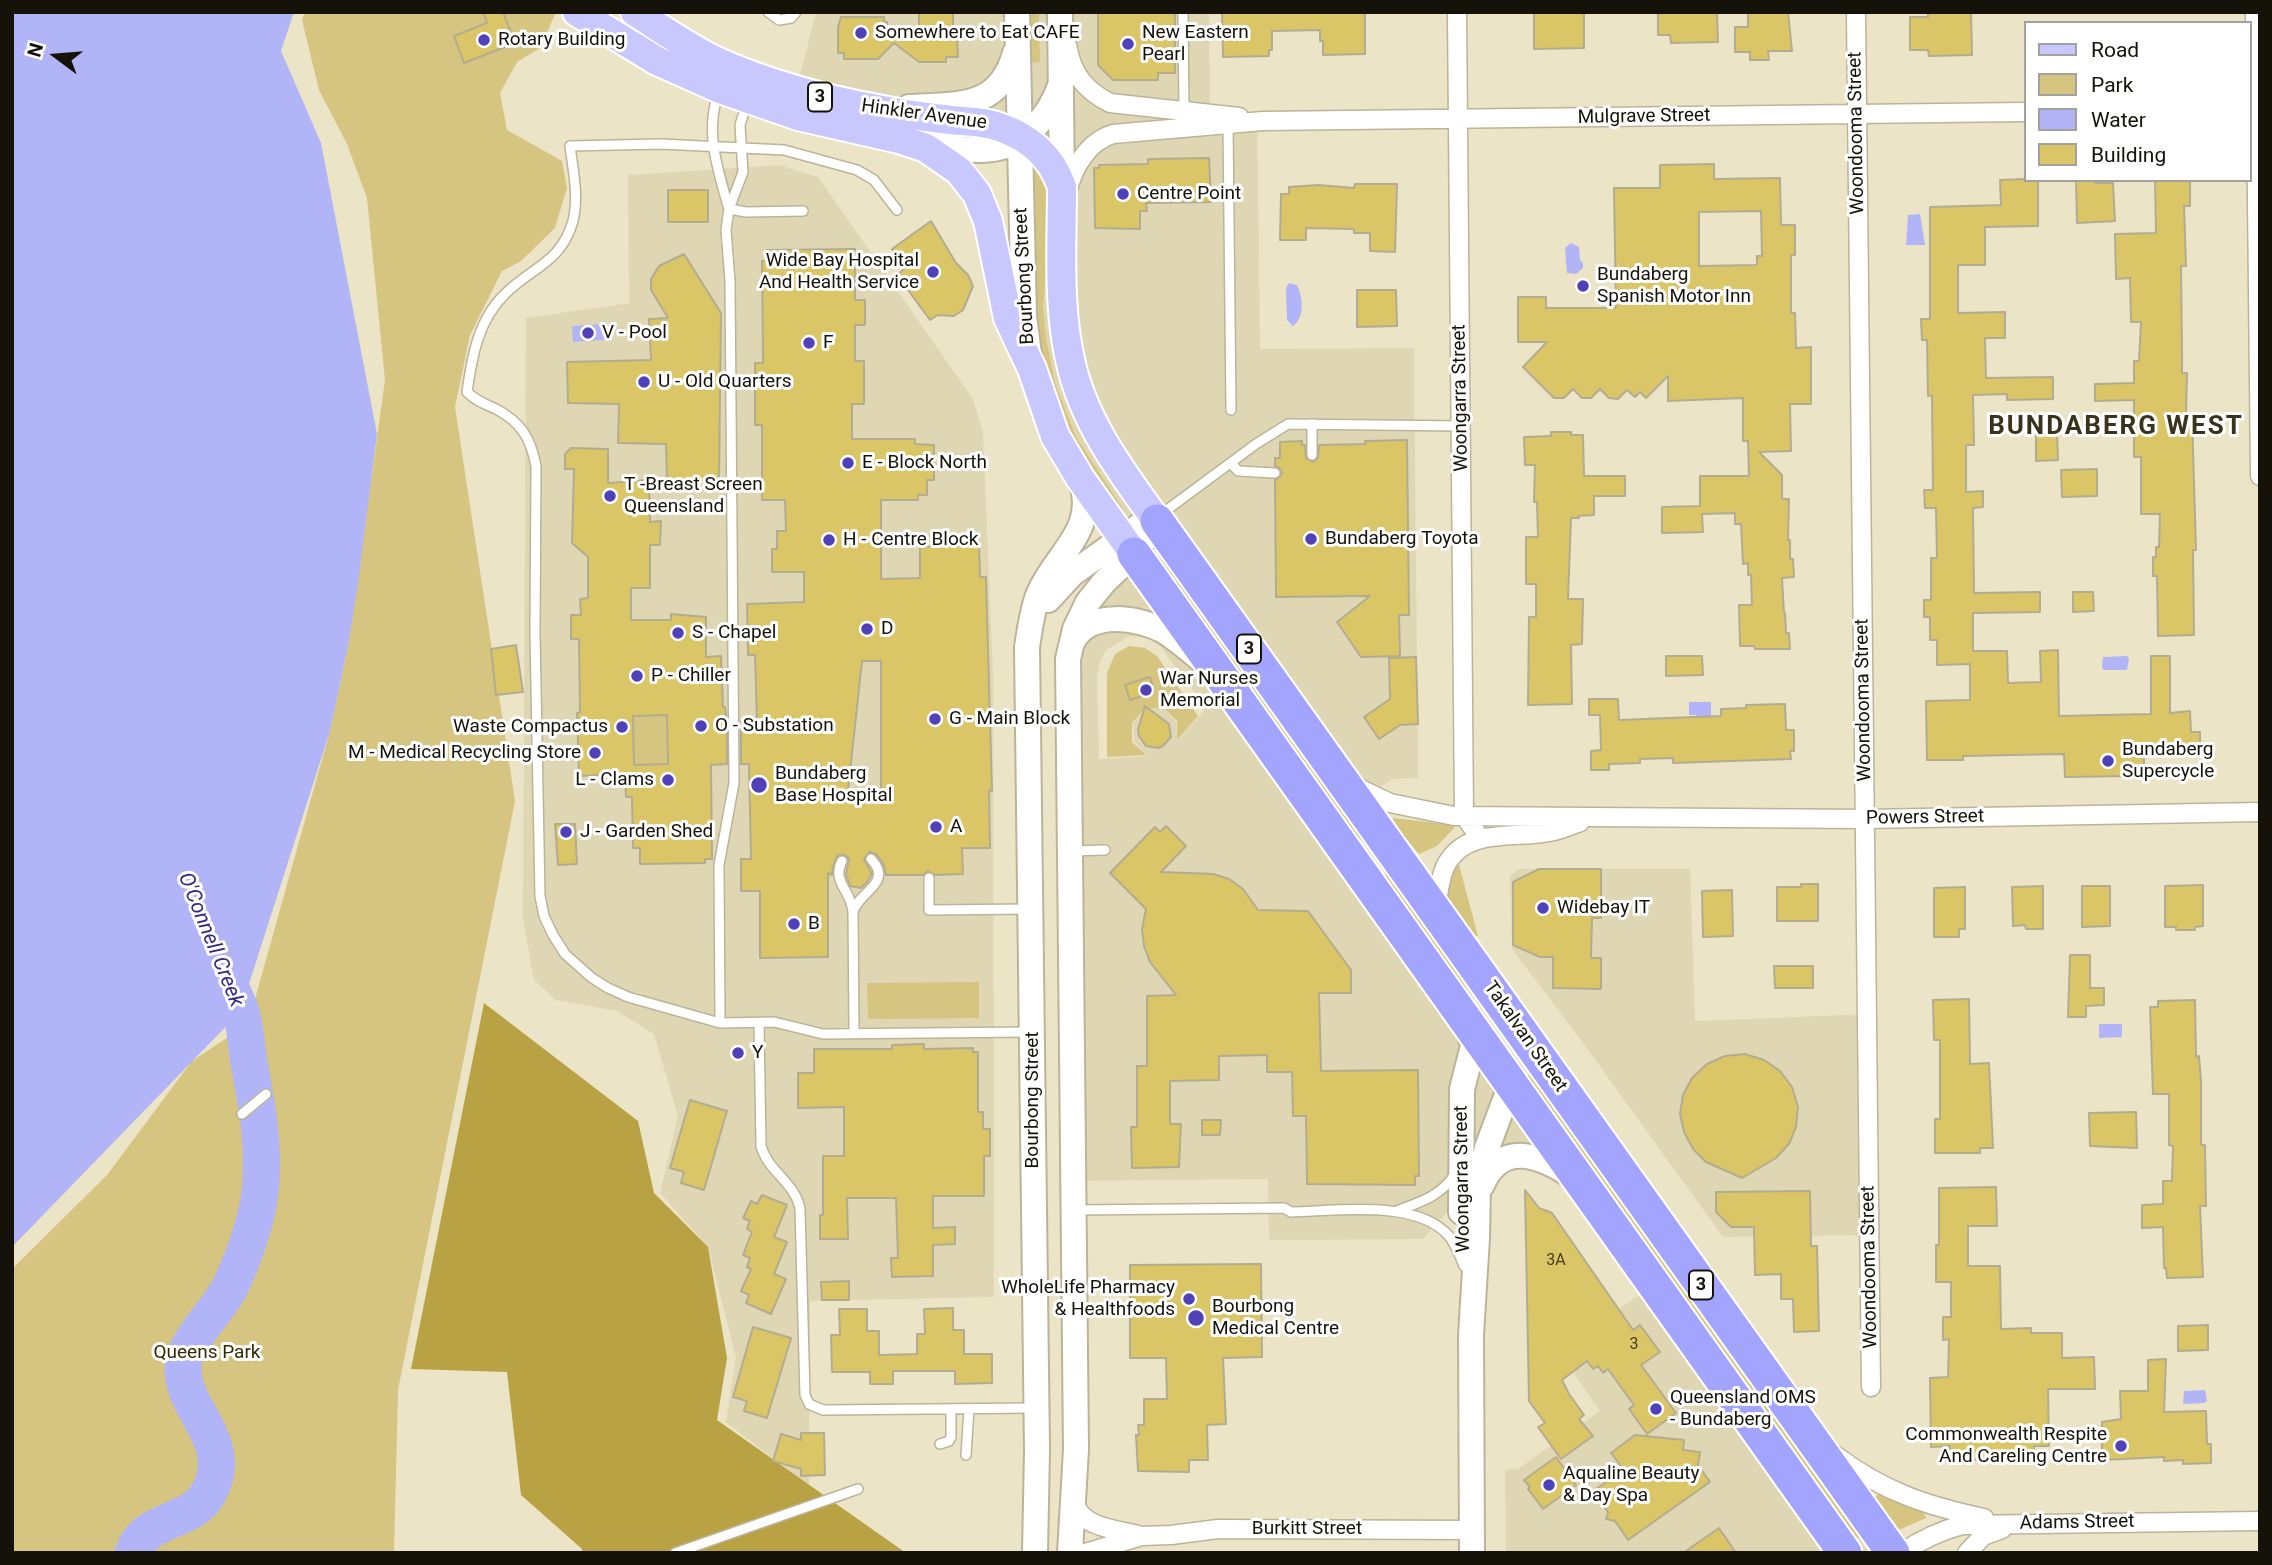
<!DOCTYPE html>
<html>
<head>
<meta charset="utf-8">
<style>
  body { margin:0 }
  #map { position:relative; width:2272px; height:1565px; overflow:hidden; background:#ebe4c7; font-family:Roboto,sans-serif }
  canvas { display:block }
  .frame { position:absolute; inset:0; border:14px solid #151309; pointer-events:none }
  .legend { position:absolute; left:2024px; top:21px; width:228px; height:161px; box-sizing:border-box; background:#fff; border:2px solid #a1a19d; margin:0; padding:9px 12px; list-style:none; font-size:21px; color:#151309 }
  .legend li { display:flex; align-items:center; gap:14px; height:35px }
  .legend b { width:35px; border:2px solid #a1a19d }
  .north { position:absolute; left:21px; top:21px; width:70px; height:70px; -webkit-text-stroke:5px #fff; paint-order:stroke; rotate:286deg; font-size:19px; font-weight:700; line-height:28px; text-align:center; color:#151309 }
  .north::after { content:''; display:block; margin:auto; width:24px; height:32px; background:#151309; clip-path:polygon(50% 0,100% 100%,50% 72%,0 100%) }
</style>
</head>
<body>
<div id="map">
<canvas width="2272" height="1565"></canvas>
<div class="frame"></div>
<ul class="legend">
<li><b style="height:9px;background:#c8c8fe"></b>Road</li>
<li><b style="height:19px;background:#d5c581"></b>Park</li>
<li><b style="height:19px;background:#b1b4f6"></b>Water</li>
<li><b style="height:19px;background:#dbc667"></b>Building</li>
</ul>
<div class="north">N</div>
</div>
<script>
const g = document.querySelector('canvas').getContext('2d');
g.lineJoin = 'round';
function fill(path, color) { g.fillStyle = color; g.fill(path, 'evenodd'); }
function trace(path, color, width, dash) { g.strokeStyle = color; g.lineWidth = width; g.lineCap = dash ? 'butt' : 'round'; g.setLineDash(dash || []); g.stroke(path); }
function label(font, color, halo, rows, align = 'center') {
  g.font = font + ' Roboto,sans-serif'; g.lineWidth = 6; g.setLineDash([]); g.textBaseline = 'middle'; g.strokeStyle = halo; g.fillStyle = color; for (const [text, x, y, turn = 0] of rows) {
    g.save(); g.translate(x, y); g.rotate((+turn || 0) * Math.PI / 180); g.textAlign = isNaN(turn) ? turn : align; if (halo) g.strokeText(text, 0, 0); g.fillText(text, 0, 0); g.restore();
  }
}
const built = new Path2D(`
  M816,12H1209L1210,119L1257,118L1260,349L1414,348L1418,778L1392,779L1344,812L1170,577L1558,1121L1469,1187L1423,1239L1269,1240L1268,1179L1074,1181L1076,630L1149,548L1104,488L1071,434L1042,344L1041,139H994L903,127L793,103ZM1129,636L1148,638L1160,646L1206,708L1177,741L1176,722L1164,708L1145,710L1133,723L1134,741L1147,756L1099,759L1097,678L1099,664L1106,650Z
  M779,165L818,177L973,399L983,432L993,675L994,1297L810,1301L809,1487L726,1422L736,1358L708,1247L660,1193L678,1116L654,1034L617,1011L556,1000L534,980L523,919L526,318L629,303L628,175Z
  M1519,869H1690L1695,1021L1870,1014L1871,1235L1723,1237L1586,1047L1512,949L1510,876Z
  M1670,1274L1869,1553H1506L1505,1470L1518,1469L1600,1411L1558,1351Z`);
const green = new Path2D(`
  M305,12H556L540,48L517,62L500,93L507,130L562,161L567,188L555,228L521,261L502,271L470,335L455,407L515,801L398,1390L394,1553H12V1269L107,1175L192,1061L248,1024L330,731L348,646L385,380L367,198L347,144L319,90L302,20Z
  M1028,12H1039L1040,62L1029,63Z
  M1033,158H1036L1052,198L1043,306L1046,338L1055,383L1076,437L1123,509L1116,514L1069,439L1040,353L1036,324Z
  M1154,557L1171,564L1373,850L1348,829Z
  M1129,646L1145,648L1157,656L1198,716L1177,740V721L1164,708L1145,709L1132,723V742L1146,755L1107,757V673L1115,654Z
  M667,715L668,764L625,765L633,716Z
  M1393,818L1453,825L1455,827L1437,846L1419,854L1397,828Z
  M1458,861L1478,936L1475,937L1430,874Z
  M1378,871L1400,881L1502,1046Z
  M979,982V1018L868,1019L867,983Z
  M1528,1074L1546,1093L1866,1543L1845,1529L1525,1079Z
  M1878,1494L1924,1513L1926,1518L1901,1529L1895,1528L1875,1498Z`);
const forest = new Path2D(`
  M484,1003L638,1121L654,1193L708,1247L727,1358L717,1420L906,1553H582V1549L521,1495L507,1372L411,1369Z`);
const water = new Path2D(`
  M12,12H294L281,51L321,143L377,434L358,583L348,646L330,731L240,1012L12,1247Z
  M1920,214L1925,245H1906L1908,215Z
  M1571,243L1579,247L1580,260L1583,263V268L1576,274L1567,273L1565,248Z
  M1289,283L1297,285C1303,298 1305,317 1293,326L1287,320L1286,288Z
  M603,324L604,340L573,342L572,326Z
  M2127,656L2129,658L2127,670H2104L2102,668L2103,657Z
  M1689,702H1711V726L1696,727V715H1689Z
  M2099,1024H2122V1037L2099,1038Z
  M2205,1390L2207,1401L2204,1403L2183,1404L2184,1391Z`);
const river = new Path2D(`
  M133,1553C145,1516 192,1525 209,1492C236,1441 181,1410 183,1367C184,1340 219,1311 231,1285C242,1261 253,1231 258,1205C267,1156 257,1105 248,1057C246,1041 245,1024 240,1009C234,994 227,980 221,965`);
const building = new Path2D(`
  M483,12H503L515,43L464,63L454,36L487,23Z
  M919,12H953V33H957L958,57H946V62H919L894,43L878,59H844V53H838V27L841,17H884V21L887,22V35L919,34Z
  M1098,12H1175V73H1158V80H1113L1098,65Z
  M1222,12H1365V54L1323,55V41H1320V30L1272,31V50H1269V56L1223,57Z
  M1534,12H1584V48L1534,49Z
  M1658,12H1717L1718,42L1671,43L1670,35H1658Z
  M1748,12H1788L1792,51H1768L1769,60H1750V52H1735V27H1748Z
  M1928,12H1971L1972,55L1929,56L1928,50H1910V17H1928Z
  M1209,158L1211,202L1146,203L1147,211H1140V229L1095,228L1094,168H1099V165L1148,164V159Z
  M1714,164V179L1780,178L1781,225H1795V255H1791V313H1795L1796,348L1811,347V404H1790L1791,451L1759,452L1782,475V499H1789L1788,540H1790V559H1793L1794,577L1782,578L1784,613H1785L1786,633H1789L1790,649H1755L1754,646H1740L1739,605H1752L1751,575H1748V563L1743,564L1741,524H1735V513L1702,514L1703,532L1662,533V507L1700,506V476H1749L1748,441H1743V398L1668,401V376L1646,398L1640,392L1635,397L1627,390L1618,399L1609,398L1600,389L1591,398H1582L1573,389L1564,398H1554L1523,367L1547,342H1518V297H1546V308H1616L1614,188H1660V165ZM1761,211L1762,256H1757V265L1699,266V212Z
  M2025,179L2038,180V226L1985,227V265H1958V313L2005,312V338H1985L1986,378L2053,377V399L2007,400V394L1973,395L1974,445H1966V492L1983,491V507L1973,508L1974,593L2040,592V612L1973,613V651H2007L2008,683L2041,682L2040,651L2058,650L2059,716L2151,714V656H2170V713L2190,711L2191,732H2200V752L2144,753V770H2128V776L2065,777L2064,754L1963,756V760H1927L1926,701L1970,700V664L1937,665V640H1930V617H1924V600H1931V558H1937L1936,508H1925L1924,490H1933L1932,395L1928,396L1927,340H1922L1921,319H1930V207L2001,205L2000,180Z
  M2076,180H2094L2095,183H2113L2115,221L2077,223Z
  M2155,180H2190V206H2184L2186,266H2181L2182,353V373H2187L2186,415H2192L2196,550H2193L2194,635L2158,636L2157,576H2153V557H2156V547H2159L2160,514H2141V457H2134V400L2095,401V384L2134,383V361H2139L2141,322H2131L2130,278L2116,279L2115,234L2156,233Z
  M1355,184H1397L1395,252L1370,251V233H1354V229L1306,228V240H1280L1281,194H1289V187L1318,185L1354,188Z
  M668,190H708V222H668Z
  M931,221L956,263L968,275L973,286L963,310L954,316L938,315L930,320L897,275L904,269L892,249Z
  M855,249V300H865V325H855V361H864V404H852V439H915V444L934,445V480H927V495H918V500H881V579L920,578V547L979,545L980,577H986L992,791L989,790L990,848H962L963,874L935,875L928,871L923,875H886L883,863L876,854L870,852L864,859L872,874L867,882L861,888L850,886L846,874L849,859L845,855H838L833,866L832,875L828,873V957L760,958V891H741V859H751L749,764H741V722H757L755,655H748L747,604L804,602V572H772V549H777V531H786L785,500H762V425H755V363H763L762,261H767V250ZM862,661H881V791H848Z
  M684,254L721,313L719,480L667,482L666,444L618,443L619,404L568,403L567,362L651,360L649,319L668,318L651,290V279L659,266Z
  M1357,290H1396L1397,326L1357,327Z
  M1551,432H1571V435H1583L1584,476H1625V496H1594V515L1578,516L1579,518H1571L1568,599H1583L1582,644L1571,645L1572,704L1528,705L1529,617H1536V584H1526V537H1538L1537,502H1534L1535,465H1525L1524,437L1551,436Z
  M2036,433H2057L2058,460L2036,461Z
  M1407,440L1409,615H1399L1400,656L1361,657L1337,622L1370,596L1276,597L1275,480L1280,477L1282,473L1279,468L1275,466V458H1280V442L1302,441V445H1305L1306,458L1313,462L1318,458L1319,445L1365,444V441Z
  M571,448L608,449V483L649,480L650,522L661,521L660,545H650V588H631V620H671V614L706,617V657L721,656L723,707H725L727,723V764L711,765L712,859H705V863L640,864V848H633L632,797H626L625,774L579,776L577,713L580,712L579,639H571V615H581L580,599L588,598V557L572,543L574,469H565V454ZM667,715L668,764L634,765L633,716Z
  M2097,469V496L2062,497L2061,470Z
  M2073,592H2093L2094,611L2073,612Z
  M516,645L523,692L496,695L491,649Z
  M1666,656H1702L1703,675L1666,676Z
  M1416,657L1418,724L1400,725L1379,739L1364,717L1390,699L1389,658Z
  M1150,677L1154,692L1130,700L1125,685Z
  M1589,699H1618L1619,720L1721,716V709L1746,708V705L1785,704L1786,730H1794V751H1790L1791,759L1673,763V758L1640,759V763L1609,764V770H1591V751L1601,750L1600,715H1589Z
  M1145,706L1169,724L1171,737L1163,746L1158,748L1146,746L1139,736L1138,730Z
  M555,824H575L577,864L558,865Z
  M1166,826L1186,846L1161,872L1213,874L1229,879L1243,889L1258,910L1308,911L1351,970V993H1319L1321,1071L1418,1070L1419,1176H1415V1185L1307,1184L1306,1116H1293L1292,1072H1267V1055L1219,1056V1080L1170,1081V1124H1181L1179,1167L1132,1168L1131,1127H1137V1066H1147V996L1176,995L1150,962L1144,946L1142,929L1146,909L1110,873L1155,827L1160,832Z
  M1539,869H1601V918H1592L1591,958H1601V989L1553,988V957H1540L1513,945V882Z
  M1801,884H1818V921H1777V887H1801Z
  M2203,885V926L2195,927V930H2176V927H2165V886Z
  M2043,886V929H2026L2025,925L2013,926L2012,887Z
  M2082,886H2110V926L2082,927Z
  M1965,887V929H1959V937H1934V888Z
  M1732,890L1733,936L1703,937L1702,891Z
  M2070,955H2090V988H2104V1005L2086,1006V1017H2068Z
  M1774,966H1813V988H1775Z
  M1969,999L1970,1064L1989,1063L1993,1148H1980V1153H1935V1119H1940V1040H1934L1933,1000Z
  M2195,1000L2196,1057L2199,1056L2201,1081V1145H2205L2206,1206H2200L2203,1277L2167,1278L2166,1268H2164L2163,1227L2142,1228V1205L2163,1204V1181H2172L2173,1146L2169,1145V1094H2153L2150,1007H2158V1001Z
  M924,1044V1049L973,1048V1052H978V1112H983V1129H990V1156H984V1196H933V1228L955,1227V1244L933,1245V1276L892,1277L891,1258H898L896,1198H847L848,1239H820V1215H823V1156H844V1107L798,1108V1073H814V1049H892V1045Z
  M1745,1054L1764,1060L1780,1071L1792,1087L1798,1107L1796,1127L1789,1144L1776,1158L1742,1178L1706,1162L1693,1149L1684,1132L1680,1114L1683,1095L1692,1078L1707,1064L1725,1056Z
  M690,1100L727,1111L704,1190L681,1183L684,1172L670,1168Z
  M2136,1112L2137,1148L2090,1146L2089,1113Z
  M1202,1120H1221L1220,1135H1202Z
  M1996,1187L1997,1226H1968V1266H2000L2001,1329L2031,1328V1333H2062V1358L2094,1357L2095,1389H2048L2049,1446H2034V1459L1950,1460V1446L1931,1447L1930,1378L1948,1377L1949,1339L1943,1340V1317H1951V1282H1936V1245H1939V1188Z
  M1525,1190L1539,1208L1552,1213L1633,1330L1640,1325L1660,1352L1641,1365L1676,1413L1647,1434L1629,1409L1634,1405L1608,1369L1603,1373L1598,1366L1593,1369L1587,1361L1562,1380L1569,1394L1584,1415L1579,1419L1593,1436L1561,1459L1538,1427L1545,1423L1529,1401Z
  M1810,1191L1811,1246H1817L1819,1331L1794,1332L1793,1299H1781V1274L1755,1275L1754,1227H1731L1716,1212V1192Z
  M762,1195L787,1205L774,1237L787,1242L774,1274L786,1279L771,1314L746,1303L749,1295L741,1291L751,1269L747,1267L750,1258L743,1255L752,1232L747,1229L750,1221L743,1218L751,1201L757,1204Z
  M1261,1264L1262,1357L1223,1358L1226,1424L1207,1425L1208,1460H1189V1472L1138,1471L1136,1435H1139L1138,1425H1144V1399H1167L1166,1358H1130V1265Z
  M849,1281V1300H822L821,1282Z
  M953,1308V1330H964V1354H992V1383L955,1384V1371H893V1384H870V1372H832L831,1335H840L839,1309H867V1331H879V1355L917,1354V1334H925L924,1309Z
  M2208,1325V1350L2178,1351V1326Z
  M753,1327L791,1338L767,1418L744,1411L747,1401L733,1397Z
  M2166,1359L2164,1412L2206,1411L2207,1444H2211V1463L2183,1464V1460L2164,1461V1457L2102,1460V1422L2121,1419L2120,1391H2148V1360Z
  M801,1433H824L825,1475L801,1476V1469L773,1461L781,1434L801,1440Z
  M1635,1435L1684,1440L1683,1450L1700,1452L1698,1465L1710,1482L1628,1540L1615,1521L1606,1519L1608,1512L1593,1491L1624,1470L1611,1453Z
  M1556,1457L1576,1485L1543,1509L1528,1489L1530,1487L1524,1480Z
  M1719,1528L1736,1553H1683Z`);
const lane = new Path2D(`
  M768,12L779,20L791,18L796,12
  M1183,12L1184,111
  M719,92C704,130 718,171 729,209
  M1228,125L1231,410
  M729,209L746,212L803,211
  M897,210L874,180L857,170L784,150L661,144L570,146C573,170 579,196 573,221C561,263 532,267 505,294C478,320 472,357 467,392C476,401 485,404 496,409C521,422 531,439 536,466L535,634L540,896L544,916L553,935L565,954L592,978L608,988L628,997L720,1023L774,1022L823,1034L1028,1032
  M1312,424V455
  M1231,463L1238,471L1275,473
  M1160,515L1256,444L1288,424L1461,426
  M1072,851L1105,850
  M842,861C831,881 852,892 853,912C859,891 894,883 871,859
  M929,878V910L1029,909
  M853,912L854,1033
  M720,1023L719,865L734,783L730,281L726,230L729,209L743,172L740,125L747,103
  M759,1023L761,1146C768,1172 795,1182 800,1209L805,1395L809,1404L823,1410L1033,1408
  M242,1114L266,1094
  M1074,1210L1284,1208L1291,1212C1337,1211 1417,1199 1449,1236C1456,1245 1460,1256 1464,1266
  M1399,1210C1421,1202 1442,1195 1455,1174
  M940,1444L949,1441L951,1437V1409
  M966,1455L969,1409
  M675,1553L858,1489`);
const street = new Path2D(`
  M1457,12L1464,816L1481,839
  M1856,12L1871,1387
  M2255,12L2260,476
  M1067,45C1072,73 1084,90 1110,103L1239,117
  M1067,193C1073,168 1087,142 1113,134L1263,121L2025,112
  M1356,787L1390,803L1454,816L1866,819L2260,812
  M1436,910C1438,896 1439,881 1445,867C1465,825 1519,840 1554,831C1563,829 1572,825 1580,822
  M1835,1455C1882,1491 1927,1506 1984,1518
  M1074,1501C1081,1529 1117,1529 1142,1536L1085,1553
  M1142,1536L1171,1535L1218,1529L1472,1530
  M1901,1553C1921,1540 1939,1531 1962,1525L2260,1521
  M1967,1553L1983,1536L2002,1529`);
const secondary = new Path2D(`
  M1017,12L1024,316L1029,354
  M1060,12L1062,187
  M909,107C959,104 999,110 1015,53
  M916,142C940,145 969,153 993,149C1028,144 1051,113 1061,83
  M1048,600L1072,574L1139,526
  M1073,641C1089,610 1138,617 1164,631C1177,639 1188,649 1199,658
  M1482,1185C1501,1139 1542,1156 1573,1177
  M1461,1212L1462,1089L1473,1046L1468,1025
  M1035,1553L1037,1450L1027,647C1030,629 1032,609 1039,593C1057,552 1098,530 1081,480
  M1070,1553L1076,1449L1068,659L1075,629L1088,602L1105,581L1134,554L1157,521
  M1472,1553L1471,1335L1477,1238L1478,1186L1487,1148L1511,1084`);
const primary = new Path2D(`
  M577,12L657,61L720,89L798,116L899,139L926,148L959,171L977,194L988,221L1008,318L1032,369L1055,436L1080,478L1134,554
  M635,12C662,29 688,48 718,62C768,84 823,99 877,109C901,114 926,117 951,120C966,122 984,121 999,127C1029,137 1052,157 1062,187C1062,247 1057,309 1072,368C1086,425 1123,474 1157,521`);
const highway = new Path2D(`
  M1157,521L1893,1553
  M1134,554L1845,1553`);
const markers = [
  [861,33,7,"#5041b9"],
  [484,40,7,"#5041b9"],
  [1128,44,7,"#5041b9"],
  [1123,194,7,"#5041b9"],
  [933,272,7,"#5041b9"],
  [1583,286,7,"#5041b9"],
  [588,333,7,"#5041b9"],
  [809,343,7,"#5041b9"],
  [644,382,7,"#5041b9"],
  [848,463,7,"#5041b9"],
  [610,496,7,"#5041b9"],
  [1311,539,7,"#5041b9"],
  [829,540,7,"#5041b9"],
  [867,629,7,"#5041b9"],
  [678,633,7,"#5041b9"],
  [637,676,7,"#5041b9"],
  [1146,690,7,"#5041b9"],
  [935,719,7,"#5041b9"],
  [701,726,7,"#5041b9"],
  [622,727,7,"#5041b9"],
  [595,753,7,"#5041b9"],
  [2108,761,7,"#5041b9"],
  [668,780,7,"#5041b9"],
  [759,785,9,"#5041b9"],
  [936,827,7,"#5041b9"],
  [566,832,7,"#5041b9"],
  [1543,908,7,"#5041b9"],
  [794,924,7,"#5041b9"],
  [738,1053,7,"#5041b9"],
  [1189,1299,7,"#5041b9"],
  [1196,1318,9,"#5041b9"],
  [1656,1409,7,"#5041b9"],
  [2121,1446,7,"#5041b9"],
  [1549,1485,7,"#5041b9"]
];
const numberNames = [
  ["3A",1556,1261],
  ["3",1634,1345]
];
const shields = [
  [820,97,24],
  [1249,649,24],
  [1701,1285,24]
];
const shieldNames = [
  ["3",820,97],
  ["3",1249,649],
  ["3",1701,1285]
];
const poiNames = [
  ["Somewhere to Eat CAFE",875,33],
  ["New Eastern",1142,33],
  ["Pearl",1142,55],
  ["Rotary Building",498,40],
  ["Centre Point",1137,194],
  ["Wide Bay Hospital",919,261,"right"],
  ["And Health Service",919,283,"right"],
  ["Bundaberg",1597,275],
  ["Spanish Motor Inn",1597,297],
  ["V - Pool",602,333],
  ["F",823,343],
  ["U - Old Quarters",658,382],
  ["E - Block North",862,463],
  ["T -Breast Screen",624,485],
  ["Queensland",624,507],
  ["Bundaberg Toyota",1325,539],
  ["H - Centre Block",843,540],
  ["D",881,629],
  ["S - Chapel",692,633],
  ["P - Chiller",651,676],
  ["War Nurses",1160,679],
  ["Memorial",1160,701],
  ["G - Main Block",949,719],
  ["O - Substation",715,726],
  ["Waste Compactus",608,727,"right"],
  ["Bundaberg",2122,750],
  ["Supercycle",2122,772],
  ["M - Medical Recycling Store",581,753,"right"],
  ["Bundaberg",775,774],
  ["Base Hospital",775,796],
  ["L - Clams",654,780,"right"],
  ["A",950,827],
  ["J - Garden Shed",580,832],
  ["Widebay IT",1557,908],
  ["B",808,924],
  ["Y",752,1053],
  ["WholeLife Pharmacy",1175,1288,"right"],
  ["& Healthfoods",1175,1310,"right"],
  ["Bourbong",1212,1307],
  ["Medical Centre",1212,1329],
  ["Queensland OMS",1670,1398],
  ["- Bundaberg",1670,1420],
  ["Commonwealth Respite",2107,1435,"right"],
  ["And Careling Centre",2107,1457,"right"],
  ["Aqualine Beauty",1563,1474],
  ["& Day Spa",1563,1496]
];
const streetNames = [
  ["Hinkler Avenue",924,115,8],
  ["Mulgrave Street",1644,117,-1],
  ["Woondooma Street",1857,133,-91],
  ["Bourbong Street",1025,276,-93],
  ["Woongarra Street",1461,398,-91],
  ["Woondooma Street",1864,700,-91],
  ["Powers Street",1925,818,-1],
  ["Takalvan Street",1525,1037,55],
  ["Bourbong Street",1033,1100,-90],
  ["Woongarra Street",1463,1179,-91],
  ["Woondooma Street",1870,1267,-91],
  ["Adams Street",2077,1523,-1],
  ["Burkitt Street",1307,1529]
];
const parkNames = [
  ["Queens Park",207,1353]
];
const waterNames = [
  ["O'Connell Creek",210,940,68]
];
const districtNames = [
  ["BUNDABERG WEST",2116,427]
];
fill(built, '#dfd7b4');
fill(green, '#d5c581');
fill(forest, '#b8a243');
fill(water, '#b1b4f6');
trace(river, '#b1b4f6', 37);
fill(building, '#dbc667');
trace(building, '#b2ac91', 2);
trace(lane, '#bbb499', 12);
trace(street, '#bbb499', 21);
trace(secondary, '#bbb499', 28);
trace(primary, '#fff', 32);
trace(highway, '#fff', 37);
trace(lane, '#fff', 9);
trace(street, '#fff', 18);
trace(secondary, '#fff', 24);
trace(primary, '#c8c8fe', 28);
trace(highway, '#a3a4fe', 33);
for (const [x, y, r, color] of markers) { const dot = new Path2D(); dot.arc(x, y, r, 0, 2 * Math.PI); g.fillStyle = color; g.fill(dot); trace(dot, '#fff', 2.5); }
label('16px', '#464020', null, numberNames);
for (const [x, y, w] of shields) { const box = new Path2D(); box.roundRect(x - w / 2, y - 14.5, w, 29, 5); g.fillStyle = '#fff'; g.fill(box); trace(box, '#151309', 2); }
label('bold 18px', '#151309', null, shieldNames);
label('19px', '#151309', '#fff', poiNames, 'left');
label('19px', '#151309', '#fff', streetNames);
label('19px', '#332a00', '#fff', parkNames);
label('italic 21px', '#352885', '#fff', waterNames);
g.letterSpacing = '2px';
label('bold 26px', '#39331c', '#fff', districtNames);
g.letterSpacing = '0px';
</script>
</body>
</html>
